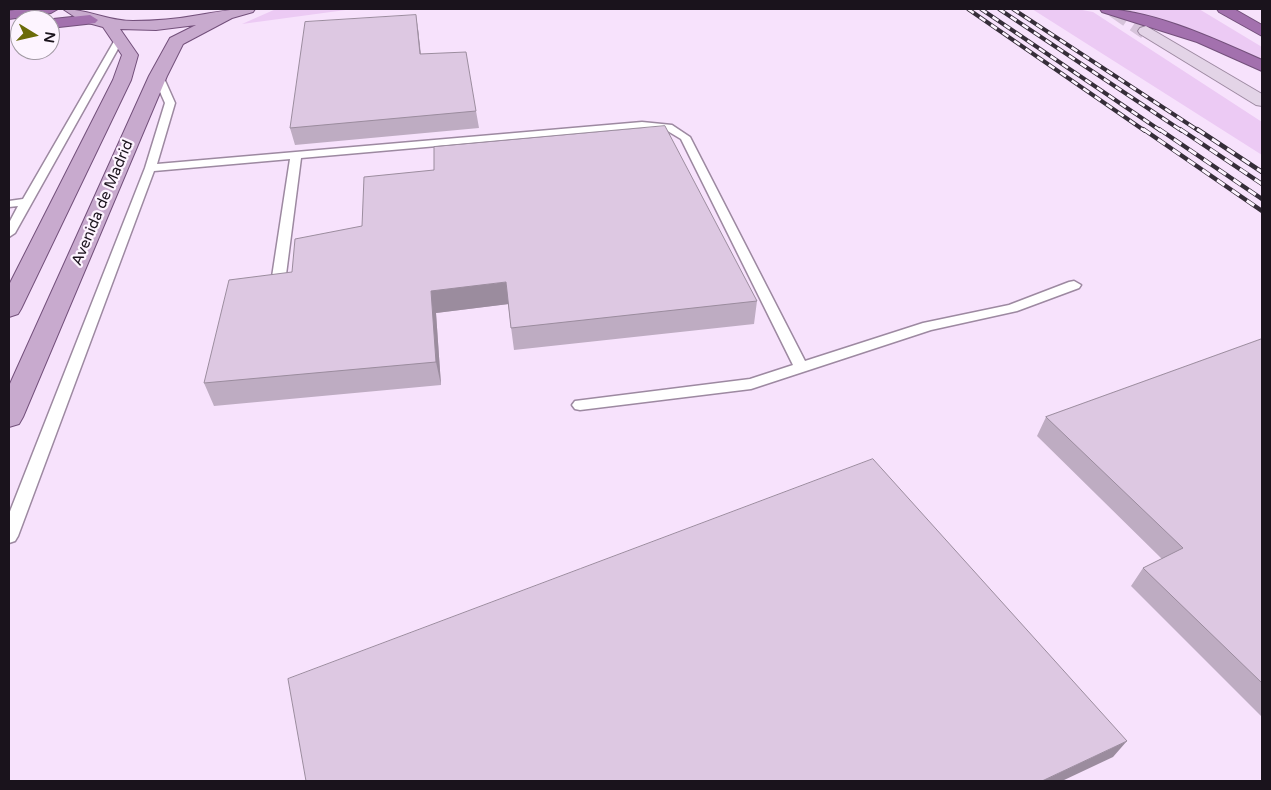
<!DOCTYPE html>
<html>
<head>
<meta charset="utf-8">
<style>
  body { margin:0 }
  #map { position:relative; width:1271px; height:790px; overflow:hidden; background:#f7e2fc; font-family:"Varela Round",sans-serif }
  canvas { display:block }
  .frame { position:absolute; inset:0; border:10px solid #1a131c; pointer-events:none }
  .north { position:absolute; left:10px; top:10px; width:50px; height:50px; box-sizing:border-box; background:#fdf4ff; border:1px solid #a29aa4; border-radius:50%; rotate:99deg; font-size:14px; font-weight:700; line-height:20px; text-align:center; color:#1a131c }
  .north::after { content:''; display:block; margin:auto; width:18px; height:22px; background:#6b6b0a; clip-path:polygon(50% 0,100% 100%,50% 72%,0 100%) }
</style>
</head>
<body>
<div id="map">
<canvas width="1271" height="790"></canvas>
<div class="frame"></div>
<div class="north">N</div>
</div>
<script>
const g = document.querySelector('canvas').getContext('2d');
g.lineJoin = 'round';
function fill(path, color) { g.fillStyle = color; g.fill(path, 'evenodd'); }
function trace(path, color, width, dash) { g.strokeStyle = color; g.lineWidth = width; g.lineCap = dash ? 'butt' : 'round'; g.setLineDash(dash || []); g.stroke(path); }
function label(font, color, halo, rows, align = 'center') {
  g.font = font + ' "Varela Round",sans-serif'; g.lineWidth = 4.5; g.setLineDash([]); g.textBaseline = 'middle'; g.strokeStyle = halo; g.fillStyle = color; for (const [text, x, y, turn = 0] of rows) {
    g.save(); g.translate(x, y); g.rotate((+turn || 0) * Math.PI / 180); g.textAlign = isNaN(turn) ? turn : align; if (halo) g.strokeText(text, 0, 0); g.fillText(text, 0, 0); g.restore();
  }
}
const green = new Path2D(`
  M276,9H353L242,24Z
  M1032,9H1077L1093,12L1262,122V155Z
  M1124,9H1199L1262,47V59L1205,36Z`);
const secondaryTunnel = new Path2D(`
  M1114,9L1146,31`);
const lane = new Path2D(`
  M120,35L124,38L15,233L9,237V223L18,206L9,207V201L23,199L116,38Z
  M158,73L163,76L175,103L157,164L642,122L672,125L690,137L805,361L923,323L1009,305L1069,282L1074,281L1081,285L1079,288L1017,311L931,330L751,389L580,410L575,409L572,405L575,401L750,379L793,365L681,139L666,130L642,128L301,158L284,290L277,294L270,290L290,159L154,171L18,536L15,541L9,543V514L145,168L165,103L153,76Z`);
const secondary = new Path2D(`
  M1146,26L1262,94V106L1256,105L1140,34L1138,31L1140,28Z`);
const primary = new Path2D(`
  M63,9C87,9 108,21 133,21C155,21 177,19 199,15C218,12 236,8 255,9L253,12L232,18L183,44L167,76L23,417L19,424L9,427V386L149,76L170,38L196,25L156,30L120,29L138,55L131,80L21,309L18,314L9,317V285L113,80L122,55L103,27L81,21Z`);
const highway = new Path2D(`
  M21,9H58L51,13L9,19V11Z
  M1100,9C1151,9 1215,39 1262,60V71L1197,42L1102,12Z
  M1217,9H1234L1262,25V36L1219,12Z
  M90,15L98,20L95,23L50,28V20H44Z`);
const railFar1 = new Path2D(`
  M968,9L1145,131
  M981,9L1161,131
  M999,9L1182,131
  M1013,9L1199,131`);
const rail = new Path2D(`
  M1143,129L1262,211
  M1159,129L1262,199
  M1180,129L1262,184
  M1197,129L1262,172`);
const wall = new Path2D(`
  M418,29L421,54L476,111L479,128L295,145L290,128Z
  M292,272L757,301L754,324L514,350L508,304L436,313L441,385L214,406L204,383Z
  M1262,339V717L1131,586L1143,568L1162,559L1037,436L1046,417Z`);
const shadedWall = new Path2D(`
  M416,15L418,29L422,69L420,54Z
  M506,282L509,304L436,313L441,385L436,362L431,291Z
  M1127,741L1113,757L1062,781H1042Z`);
const building = new Path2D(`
  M416,15L420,54L466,52L476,111L290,128L305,22Z
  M665,126L757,301L511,328L506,282L431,291L436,362L204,383L229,280L292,272L295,239L362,226L364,177L434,170V147Z
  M1262,339V683L1143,568L1183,548L1046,417Z
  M873,459L1127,741L1042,781H306L288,679Z`);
const farStreetnames = [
  ["Avenida de Madrid",103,203,-67]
];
fill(green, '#eccaf4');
trace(secondaryTunnel, '#d6c3da', 17, [17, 8]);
trace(lane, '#9d89a1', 3);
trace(secondary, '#9d89a1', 2);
trace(primary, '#73507b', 2);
trace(highway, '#73507b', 2);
fill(lane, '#fff');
fill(secondary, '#e3d4e7');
fill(primary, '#c8aace');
fill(highway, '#a371ae');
trace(railFar1, '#362e39', 4);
trace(rail, '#362e39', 4.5);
trace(railFar1, '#fdf4ff', 2.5, [7]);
trace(rail, '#fdf4ff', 3, [9]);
fill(wall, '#beacc2');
fill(shadedWall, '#9b8c9e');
fill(building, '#ddc8e2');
trace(building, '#9b8c9e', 1);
label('15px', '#1a131c', '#fdf4ff', farStreetnames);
</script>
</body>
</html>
